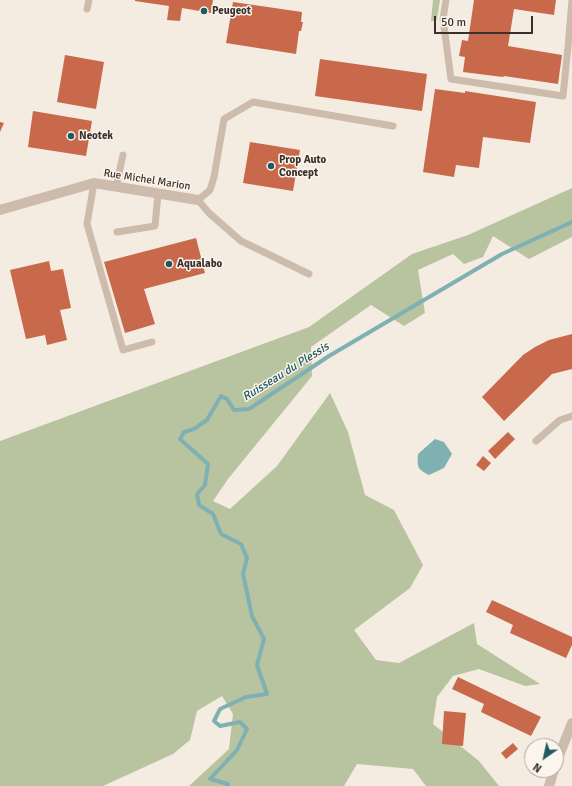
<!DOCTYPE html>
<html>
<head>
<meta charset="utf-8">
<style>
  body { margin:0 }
  #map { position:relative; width:572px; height:786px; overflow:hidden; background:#f4ebe1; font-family:Signika,sans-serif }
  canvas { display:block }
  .north { position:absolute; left:524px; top:738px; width:40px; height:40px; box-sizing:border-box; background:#fbf5ee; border:1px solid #aea6a0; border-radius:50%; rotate:214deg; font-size:11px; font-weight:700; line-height:16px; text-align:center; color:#3b302b }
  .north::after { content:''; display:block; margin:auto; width:14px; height:18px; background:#1f5a5e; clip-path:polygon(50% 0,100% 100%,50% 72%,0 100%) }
  .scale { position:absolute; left:434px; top:16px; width:99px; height:18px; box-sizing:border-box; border:2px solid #3b302b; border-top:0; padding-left:5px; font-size:12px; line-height:14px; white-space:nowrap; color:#3b302b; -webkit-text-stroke:3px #fbf5ee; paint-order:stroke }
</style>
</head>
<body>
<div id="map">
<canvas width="572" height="786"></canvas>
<div class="north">N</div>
<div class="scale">50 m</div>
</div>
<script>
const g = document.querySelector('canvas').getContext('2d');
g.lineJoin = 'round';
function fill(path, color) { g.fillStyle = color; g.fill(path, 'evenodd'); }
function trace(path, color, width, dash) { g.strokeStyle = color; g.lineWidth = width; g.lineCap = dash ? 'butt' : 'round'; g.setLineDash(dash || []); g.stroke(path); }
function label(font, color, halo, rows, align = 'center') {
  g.font = font + ' Signika,sans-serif'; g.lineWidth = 3; g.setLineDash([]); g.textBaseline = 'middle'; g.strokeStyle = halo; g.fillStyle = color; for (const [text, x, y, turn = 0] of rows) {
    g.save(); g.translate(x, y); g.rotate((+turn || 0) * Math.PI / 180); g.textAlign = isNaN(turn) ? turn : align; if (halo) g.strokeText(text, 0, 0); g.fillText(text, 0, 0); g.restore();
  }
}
const green = new Path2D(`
  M433,0H440L437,19L435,21H431Z
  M572,188V237L529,259L493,236L483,257L464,264L453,254L418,270L425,313L404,326L371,305L311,347L312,376L228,479L213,501L230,509L277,466L330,393L348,432L365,495L394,510L423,565L410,588L354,630L376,660L399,663L474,623L477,644L540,684L525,686L479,669L453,676L437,697L433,724L479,761L499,786H426L413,769L357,764L344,786H189L229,749L233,714L222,696L197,711L190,740L173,754L103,786H0V441L309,327L412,254L468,235Z`);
const water = new Path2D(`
  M435,439L444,442L452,454L444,468L429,475C417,469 417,467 418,454Z`);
const stream = new Path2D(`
  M227,786L228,784L210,779L237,750L247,729L240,722L220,726L214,721L220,709L246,697L267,694L257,665L264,639L252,616L243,574L247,558L241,544L221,534L213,514L199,505L197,494L205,485L208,464L180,439L184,432L194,429L207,420L221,396L227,399L234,410L249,409L329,356L502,254L572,222`);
const building = new Path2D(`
  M135,0H213L211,13L182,8L180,21L167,20L169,6L135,1Z
  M474,0H556L554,15L514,9L508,46L562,55L558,84L504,76L503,77L463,72L465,57L459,56L462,40L468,41Z
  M233,2L302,12L301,22H303L301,31H299L296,54L226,43Z
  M65,55L104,62L96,109L57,102Z
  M320,59L427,74L422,111L315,96Z
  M435,89L465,93V91L536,102L530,143L483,137L479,168L456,165L454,177L423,172Z
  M33,111L92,121L86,156L28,147Z
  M0,122L4,123L0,132Z
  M250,142L300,150L293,191L243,183Z
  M196,238L205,273L144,289L155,324L125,333L104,262Z
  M49,261L51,271L63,269L71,308L60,310L67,340L47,345L45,335L26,339L10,270Z
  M572,334V369L552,374L504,421L482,397L523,355L535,347L549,340Z
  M508,432L515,439L495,459L488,451Z
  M483,456L491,463L484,471L476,465Z
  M492,600L572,637V645L566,658L510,633L513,625L486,612Z
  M458,677L541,717L531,736L481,712L484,704L452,689Z
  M444,711L466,713L463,746L442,744Z
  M513,743L518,749L506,759L501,753Z`);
const lane = new Path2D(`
  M446,0L443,19L451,79L563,96L568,47L572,0
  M87,9L89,0
  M94,183L87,224L123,350L152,342
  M116,187L123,155
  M117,232L155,226L158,194
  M309,274L241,241L209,213L198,200L210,190L214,177L224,119L253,102L393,126
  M536,441L560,420L572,416`);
const street = new Path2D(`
  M0,210L94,183L198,200
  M556,763L572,723
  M549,786L554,770`);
const markers = [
  [204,11,4,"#1f5a5e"],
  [71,136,4,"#1f5a5e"],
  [271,166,4,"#1f5a5e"],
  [169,264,4,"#1f5a5e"]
];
const poiNames = [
  ["Peugeot",212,11],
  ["Neotek",79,136],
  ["Prop Auto",279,160],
  ["Concept",279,173],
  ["Aqualabo",177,264]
];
const streetNames = [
  ["Rue Michel Marion",147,180,9]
];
const waterNames = [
  ["Ruisseau du Plessis",286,372,-32]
];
fill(green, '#b8c4a0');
fill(water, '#7fb0b2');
trace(stream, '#7fb0b2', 4);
fill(building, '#c8694b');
trace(lane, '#cdbbac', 7);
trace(street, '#cdbbac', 10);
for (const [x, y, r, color] of markers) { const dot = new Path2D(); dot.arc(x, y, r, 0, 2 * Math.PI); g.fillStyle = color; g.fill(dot); trace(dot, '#fbf5ee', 1.5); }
label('bold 11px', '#3b302b', '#fbf5ee', poiNames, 'left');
label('11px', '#3b302b', '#fbf5ee', streetNames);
label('italic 12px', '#1f5a5e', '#fbf5ee', waterNames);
</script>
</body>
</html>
